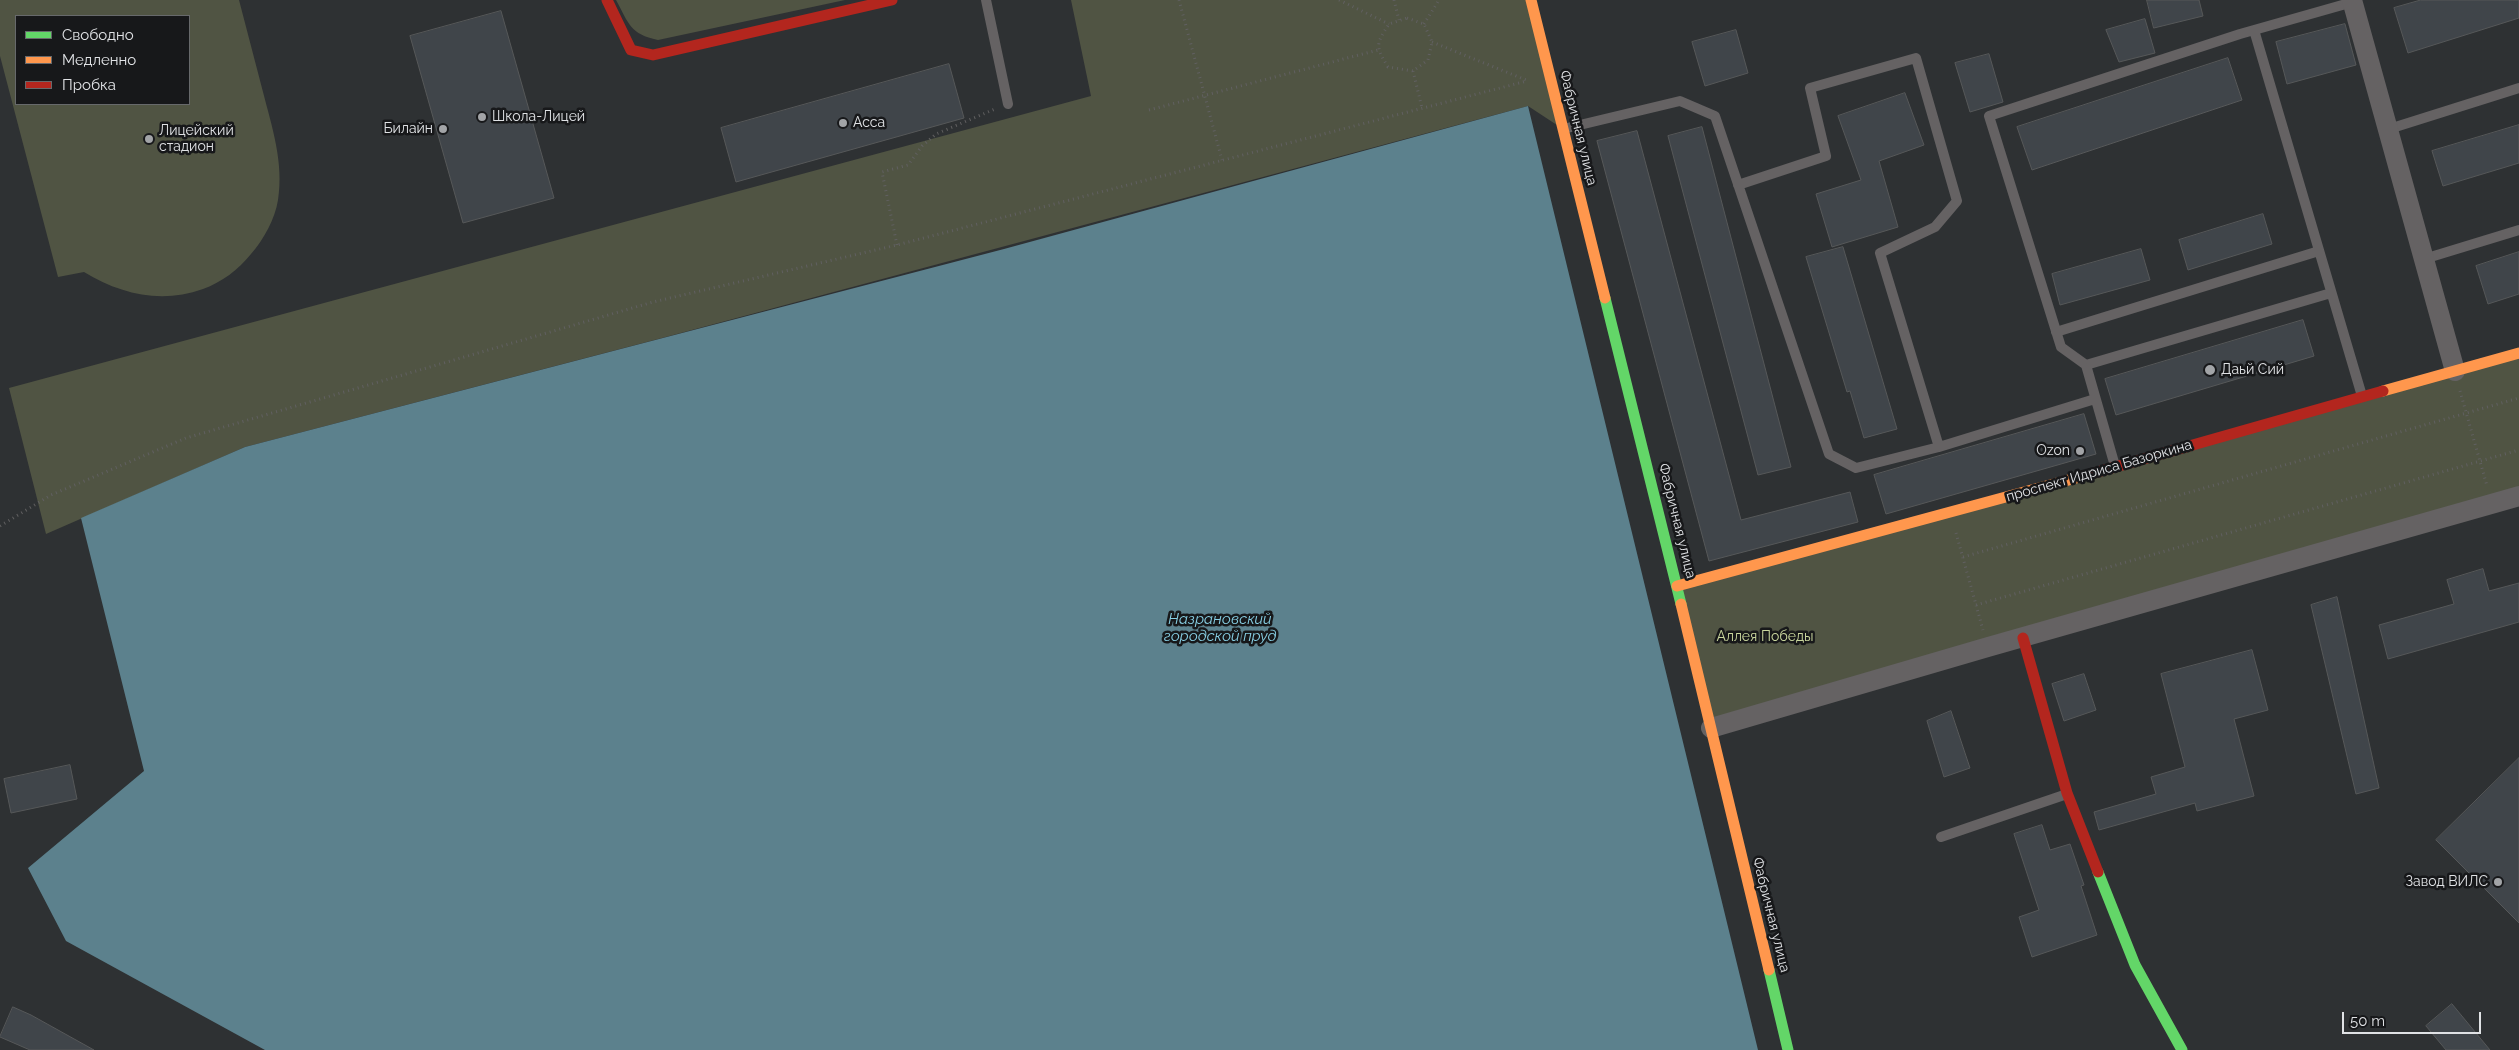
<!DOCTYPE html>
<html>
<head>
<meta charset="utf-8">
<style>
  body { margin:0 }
  #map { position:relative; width:2519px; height:1050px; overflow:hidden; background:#2e3133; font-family:Raleway,sans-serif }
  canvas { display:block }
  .legend { position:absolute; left:15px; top:15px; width:175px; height:90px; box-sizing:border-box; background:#17181a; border:1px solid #67696b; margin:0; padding:6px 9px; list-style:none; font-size:15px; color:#e0e2e5 }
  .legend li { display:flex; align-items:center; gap:10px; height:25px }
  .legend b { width:25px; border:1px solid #67696b }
  .scale { position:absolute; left:2342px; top:1012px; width:139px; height:22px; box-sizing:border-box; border:2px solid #e0e2e5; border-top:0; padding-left:6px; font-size:15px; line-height:18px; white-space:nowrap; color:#e0e2e5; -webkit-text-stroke:4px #17181a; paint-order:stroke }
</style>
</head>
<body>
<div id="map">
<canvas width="2519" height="1050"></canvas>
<ul class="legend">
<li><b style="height:6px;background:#63d668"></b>Свободно</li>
<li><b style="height:6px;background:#ff974d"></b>Медленно</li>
<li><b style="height:6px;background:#b3261e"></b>Пробка</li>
</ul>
<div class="scale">50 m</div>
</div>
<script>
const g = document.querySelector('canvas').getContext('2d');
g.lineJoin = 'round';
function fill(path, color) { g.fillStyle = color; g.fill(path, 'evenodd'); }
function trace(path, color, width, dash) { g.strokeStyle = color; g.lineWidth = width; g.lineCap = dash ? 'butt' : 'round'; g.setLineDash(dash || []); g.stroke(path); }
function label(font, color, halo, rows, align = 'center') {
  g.font = font + ' Raleway,sans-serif'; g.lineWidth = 5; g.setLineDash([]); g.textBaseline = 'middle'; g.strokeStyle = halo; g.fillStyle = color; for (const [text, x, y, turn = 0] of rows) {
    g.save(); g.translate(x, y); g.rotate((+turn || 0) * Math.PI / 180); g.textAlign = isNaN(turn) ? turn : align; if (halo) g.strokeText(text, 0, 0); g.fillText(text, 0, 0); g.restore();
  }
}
const green = new Path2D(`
  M0,0H239C247,31 255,61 263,92C272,127 284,163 278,200C275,219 264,239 251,254C238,270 222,282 203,289C161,304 120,294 84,272L58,277L0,56ZM16,16H189V104H16Z
  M616,0H845L658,40C630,34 629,24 616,0Z
  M1071,0H1531L1563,129L1528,106L662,338L245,447L46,534L9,388L1091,96Z
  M2519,353V496L1711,728L1677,586Z`);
const water = new Path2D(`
  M1528,106L1758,1050H265L66,941L28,868L144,771L81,518L245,447L1004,249Z`);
const building = new Path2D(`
  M2147,0H2199L2203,16L2154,28Z
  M2421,0H2519V18L2408,53L2394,8Z
  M501,11L554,198L463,223L410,36Z
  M2145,19L2155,53L2119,62L2106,30Z
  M2345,24L2356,65L2287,84L2276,42Z
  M1736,30L1748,73L1705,86L1692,42Z
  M1989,54L2003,102L1970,112L1955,63Z
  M2228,58L2242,100L2032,170L2017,127Z
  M949,64L964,118L736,182L721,128Z
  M1905,93L1924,145L1879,161L1898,227L1832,247L1816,194L1861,180L1838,116Z
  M2519,125V163L2443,186L2432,151Z
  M1702,127L1791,467L1758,475L1668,136Z
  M1637,131L1741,520L1850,492L1858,522L1709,561L1597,141Z
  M2263,214L2272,244L2188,270L2179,240Z
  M1843,247L1897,429L1864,438L1850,391L1847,392L1806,257Z
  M2141,249L2150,280L2060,305L2052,274Z
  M2519,252V294L2488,304L2476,266Z
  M2303,320L2314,356L2116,415L2105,379Z
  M2084,414L2096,454L1886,514L1874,475Z
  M2483,569L2489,591L2519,583V622L2388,659L2379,625L2454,604L2447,580Z
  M2337,597L2379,788L2356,794L2311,605Z
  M2252,650L2268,710L2234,719L2254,796L2197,811L2195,803L2099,830L2094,812L2156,794L2151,777L2185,767L2161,674Z
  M2084,674L2096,710L2064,721L2052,684Z
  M1951,711L1970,768L1944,777L1927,721Z
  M2519,758V923L2436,840Z
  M70,765L77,799L11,813L4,779Z
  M2042,825L2050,850L2070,844L2084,885L2081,886L2097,935L2032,957L2019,917L2039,910L2014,834Z
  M2452,1004L2490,1050H2446L2426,1026Z
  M13,1007L31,1015L94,1050H30L0,1037Z`);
const path = new Path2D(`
  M1179,0L1222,160
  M1339,0L1389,24
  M1394,0L1399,20
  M1407,18L1424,24L1432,42L1428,60L1413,71L1388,67C1375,46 1376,44 1389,24Z
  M1424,24L1439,0
  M1432,42L1526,80
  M1413,71L1422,108
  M1149,110L1378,50
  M897,245L882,172L908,165L922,146L936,134L995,109
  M2460,391L2487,486
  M0,526L51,495L186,438L375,383L653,302L897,245L1527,81
  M1956,533L1983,630
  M1963,557L2519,398
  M1976,605L2519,450`);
const lane = new Path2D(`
  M986,0L1008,104
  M2254,30L2362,396
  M1563,129L1680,101L1715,116L1829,454L1856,468L1939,447L2095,399
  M2389,129L2519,88
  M1738,185L1826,156L1810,88L1916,58L1957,201L1935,227L1880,253L1939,447
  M2424,259L2519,230
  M2056,332L2319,251
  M2086,365L2331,293
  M2115,466L2086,365L2061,347L1989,116L2240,34L2353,2
  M1941,837L2067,794`);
const street = new Path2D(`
  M2352,0L2455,371
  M1711,728L1988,647L2519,496`);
const fast = new Path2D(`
  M1605,298L1681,604
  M2098,872L2135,965L2182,1050
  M1769,970L1788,1050`);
const slow = new Path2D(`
  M1531,0L1605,298
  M2383,391L2519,353
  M1677,586L2087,475
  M1681,604L1769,970`);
const jam = new Path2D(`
  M607,0L631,50L653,55L892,0
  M2087,475L2383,391
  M2023,638L2067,793L2098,872`);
const markers = [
  [482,117,5,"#a2a4a7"],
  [843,123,5,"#a2a4a7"],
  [443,129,5,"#a2a4a7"],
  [149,139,5,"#a2a4a7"],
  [2210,370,6,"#a2a4a7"],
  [2080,451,5,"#a2a4a7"],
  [2498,882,5,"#a2a4a7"]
];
const poiNames = [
  ["Школа-Лицей",492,117],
  ["Асса",853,123],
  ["Билайн",433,129,"right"],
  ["Лицейский",159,131],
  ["стадион",159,147],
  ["Даьй Сий",2221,370],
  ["Ozon",2070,451,"right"],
  ["Завод ВИЛС",2488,882,"right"]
];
const streetNames = [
  ["Фабричная улица",1578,128,76],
  ["проспект Идриса Базоркина",2099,471,-16],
  ["Фабричная улица",1677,521,76],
  ["Фабричная улица",1771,915,76]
];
const parkNames = [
  ["Аллея Победы",1765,637]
];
const waterNames = [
  ["Назрановский",1220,619],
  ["городской пруд",1220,636]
];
fill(green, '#505443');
fill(water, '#5c818d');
fill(building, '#40454a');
trace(building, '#565859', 1);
trace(path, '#616061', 3, [1, 4]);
trace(lane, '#656263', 10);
trace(street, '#656263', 20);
trace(fast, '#63d668', 11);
trace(slow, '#ff974d', 11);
trace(jam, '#b3261e', 11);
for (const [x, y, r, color] of markers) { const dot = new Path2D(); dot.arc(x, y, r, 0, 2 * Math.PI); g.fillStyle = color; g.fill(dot); trace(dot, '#17181a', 2); }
label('14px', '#e0e2e5', '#17181a', poiNames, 'left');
label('14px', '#e0e2e5', '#17181a', streetNames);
label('14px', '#cbd89e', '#17181a', parkNames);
label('italic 15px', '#88d0e5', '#17181a', waterNames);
</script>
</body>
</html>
